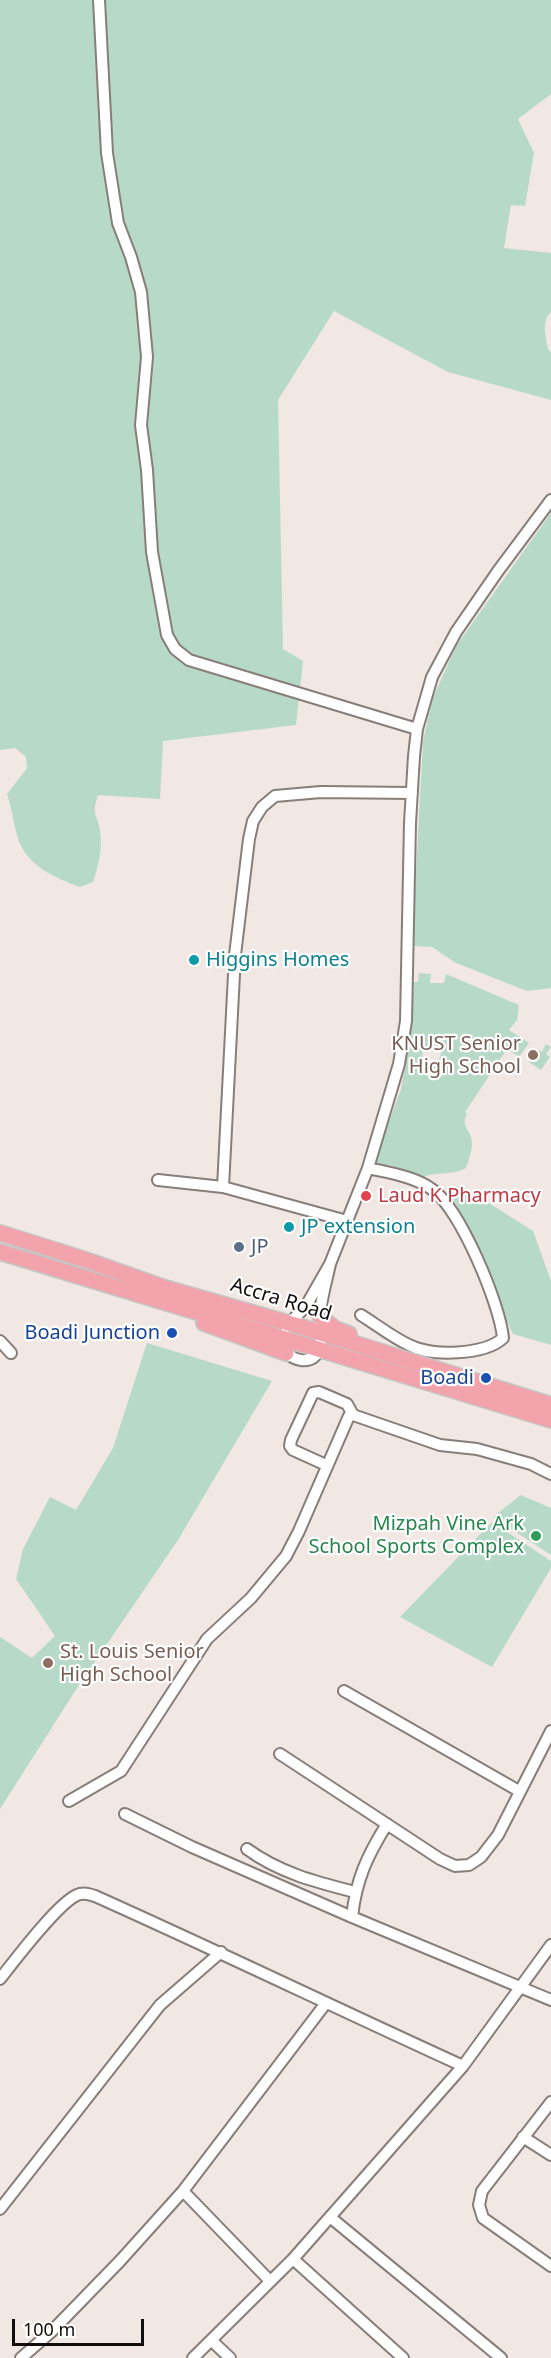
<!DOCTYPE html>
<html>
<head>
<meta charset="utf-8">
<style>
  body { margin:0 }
  #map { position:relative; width:551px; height:2358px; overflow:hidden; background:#f1e7e3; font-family:"Noto Sans",sans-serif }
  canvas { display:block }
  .scale { position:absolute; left:12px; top:2319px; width:132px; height:27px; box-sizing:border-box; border:3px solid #110d0c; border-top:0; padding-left:8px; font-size:18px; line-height:21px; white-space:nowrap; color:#110d0c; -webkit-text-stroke:4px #fff; paint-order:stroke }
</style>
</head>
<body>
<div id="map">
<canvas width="551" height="2358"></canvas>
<div class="scale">100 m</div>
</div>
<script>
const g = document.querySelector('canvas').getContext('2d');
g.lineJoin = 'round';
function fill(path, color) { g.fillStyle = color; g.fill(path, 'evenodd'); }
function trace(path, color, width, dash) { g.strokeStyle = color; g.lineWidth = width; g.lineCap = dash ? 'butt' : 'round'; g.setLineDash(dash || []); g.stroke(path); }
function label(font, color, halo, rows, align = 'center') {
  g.font = font + ' "Noto Sans",sans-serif'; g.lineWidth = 4.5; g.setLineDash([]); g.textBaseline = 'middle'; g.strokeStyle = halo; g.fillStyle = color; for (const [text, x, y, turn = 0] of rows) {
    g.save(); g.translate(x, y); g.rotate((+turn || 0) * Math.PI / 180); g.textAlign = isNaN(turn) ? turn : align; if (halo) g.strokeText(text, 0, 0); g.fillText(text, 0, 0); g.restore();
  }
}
const green = new Path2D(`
  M0,0H551V94L518,119L534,153L525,206L511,205L504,248L551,253V312C541,321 546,337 548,349L551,352V400L448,372L334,311L278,400L283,649L303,661L296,725L163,741L160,799L98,795C91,816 97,812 100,831C103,849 98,866 93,882L80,887C53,877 25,865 17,835C13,821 12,808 7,794L27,768L26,757L15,748L0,750Z
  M551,513V988L527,991L456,963L432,947L412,946L423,742L432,700L456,646Z
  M419,973L431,974L430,983H444L446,974L519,1005L517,1020L509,1030L529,1043L519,1057L507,1049L465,1112L467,1114C461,1125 468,1128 471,1137C474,1147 469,1159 466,1168C452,1176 438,1171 423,1177L390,1165L381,1169L373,1165L401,1089L410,1037L412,982H418ZM423,1046L442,1050L437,1065L422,1061Z
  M546,1044L551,1047L546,1054L550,1057L541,1070L529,1062L537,1049L542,1052Z
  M450,1186H462L533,1231L551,1281V1345L513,1334L456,1204L447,1193Z
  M147,1343L272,1381L178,1540L77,1688L0,1809V1637L32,1658L55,1636L16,1579L23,1549L50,1497L76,1510L113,1448Z
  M521,1495L551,1508V1555L493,1517Z
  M492,1522L551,1561V1568L492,1667L400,1617Z`);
const minor = new Path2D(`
  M99,0L107,153L118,223L131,257L141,292L147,357L141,425L147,470L152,552L167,635L175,649L189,660L417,729
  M158,1180L223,1187L347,1221
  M223,1187L235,955L249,839L253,821L262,807L275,796L321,792L412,793
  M361,1315C377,1325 392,1337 409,1345C431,1357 485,1355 503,1338C500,1304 460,1209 433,1190C414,1176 389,1173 368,1168
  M286,1327L306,1306L330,1264L368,1168L399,1064L406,1021L410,823L414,756L417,729L432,677L456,632L498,571L551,500
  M0,1341L11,1353
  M283,1347C287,1354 293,1359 301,1360C329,1363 319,1322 321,1306C323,1292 327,1278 330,1264
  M353,1415L440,1445L477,1449L531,1464L551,1474
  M326,1465L293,1450L290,1446L291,1440L313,1393L319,1392L347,1404L353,1415
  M344,1691L519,1791
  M280,1754L440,1859L455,1866L469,1865L481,1857L498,1835L551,1731
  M69,1801L121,1771L207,1639L251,1598L286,1556L299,1531L349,1416L353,1415
  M125,1814L192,1847L352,1917L551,2000
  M247,1849C280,1873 316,1882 355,1892
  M352,1917C356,1880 367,1856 387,1824
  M0,1979C15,1960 57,1904 77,1895C83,1892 89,1894 95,1896C218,1951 340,2010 463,2066
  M551,2102L482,2191L479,2205L483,2218L551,2266
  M523,2137L551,2155
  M183,2191L270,2281
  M0,2209L160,2005L221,1952
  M330,2217L501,2358
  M293,2259L403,2358
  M212,2341L230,2358
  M21,2358L51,2332L120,2261L183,2191L326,2003
  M193,2358L293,2259L463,2066L551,1945`);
const highway = new Path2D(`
  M0,1233L83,1259L165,1288L302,1327L551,1405
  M0,1252L551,1420
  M320,1316L335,1329L349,1334
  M204,1323L286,1353`);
const markers = [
  [194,960,6,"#0f9aa8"],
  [533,1055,6,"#8d6e63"],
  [366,1196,6,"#e0444e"],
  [289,1227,6,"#0f9aa8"],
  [239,1247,6,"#5c6f8a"],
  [172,1333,6,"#1a4fb4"],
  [486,1378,6,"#1a4fb4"],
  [536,1536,6,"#2e9e5b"],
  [48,1663,6,"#8d6e63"]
];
const cultureNames = [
  ["Higgins Homes",206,960],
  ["JP extension",301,1227]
];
const educationNames = [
  ["KNUST Senior",521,1044],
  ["High School",521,1067],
  ["St. Louis Senior",60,1652,"left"],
  ["High School",60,1675,"left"]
];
const healthNames = [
  ["Laud K Pharmacy",378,1196]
];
const serviceNames = [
  ["JP",251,1247]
];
const streetNames = [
  ["Accra Road",281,1300,17]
];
const transitNames = [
  ["Boadi Junction",160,1333],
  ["Boadi",474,1378]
];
const leisureNames = [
  ["Mizpah Vine Ark",524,1524],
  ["School Sports Complex",524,1547]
];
fill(green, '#b7dac8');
trace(minor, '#877e7a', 14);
trace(highway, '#c6c5c5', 18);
trace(minor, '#fff', 10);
trace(highway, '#f3a3ab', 15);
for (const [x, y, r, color] of markers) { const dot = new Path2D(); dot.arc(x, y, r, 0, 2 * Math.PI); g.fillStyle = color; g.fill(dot); trace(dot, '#fff', 2); }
label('20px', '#0d838f', '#fff', cultureNames, 'left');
label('20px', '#785e54', '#fff', educationNames, 'right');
label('20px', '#be3a42', '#fff', healthNames, 'left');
label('20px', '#4e5e75', '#fff', serviceNames, 'left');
label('20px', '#110d0c', '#fff', streetNames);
label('20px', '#164399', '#fff', transitNames, 'right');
label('20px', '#27864d', '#fff', leisureNames, 'right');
</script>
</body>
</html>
